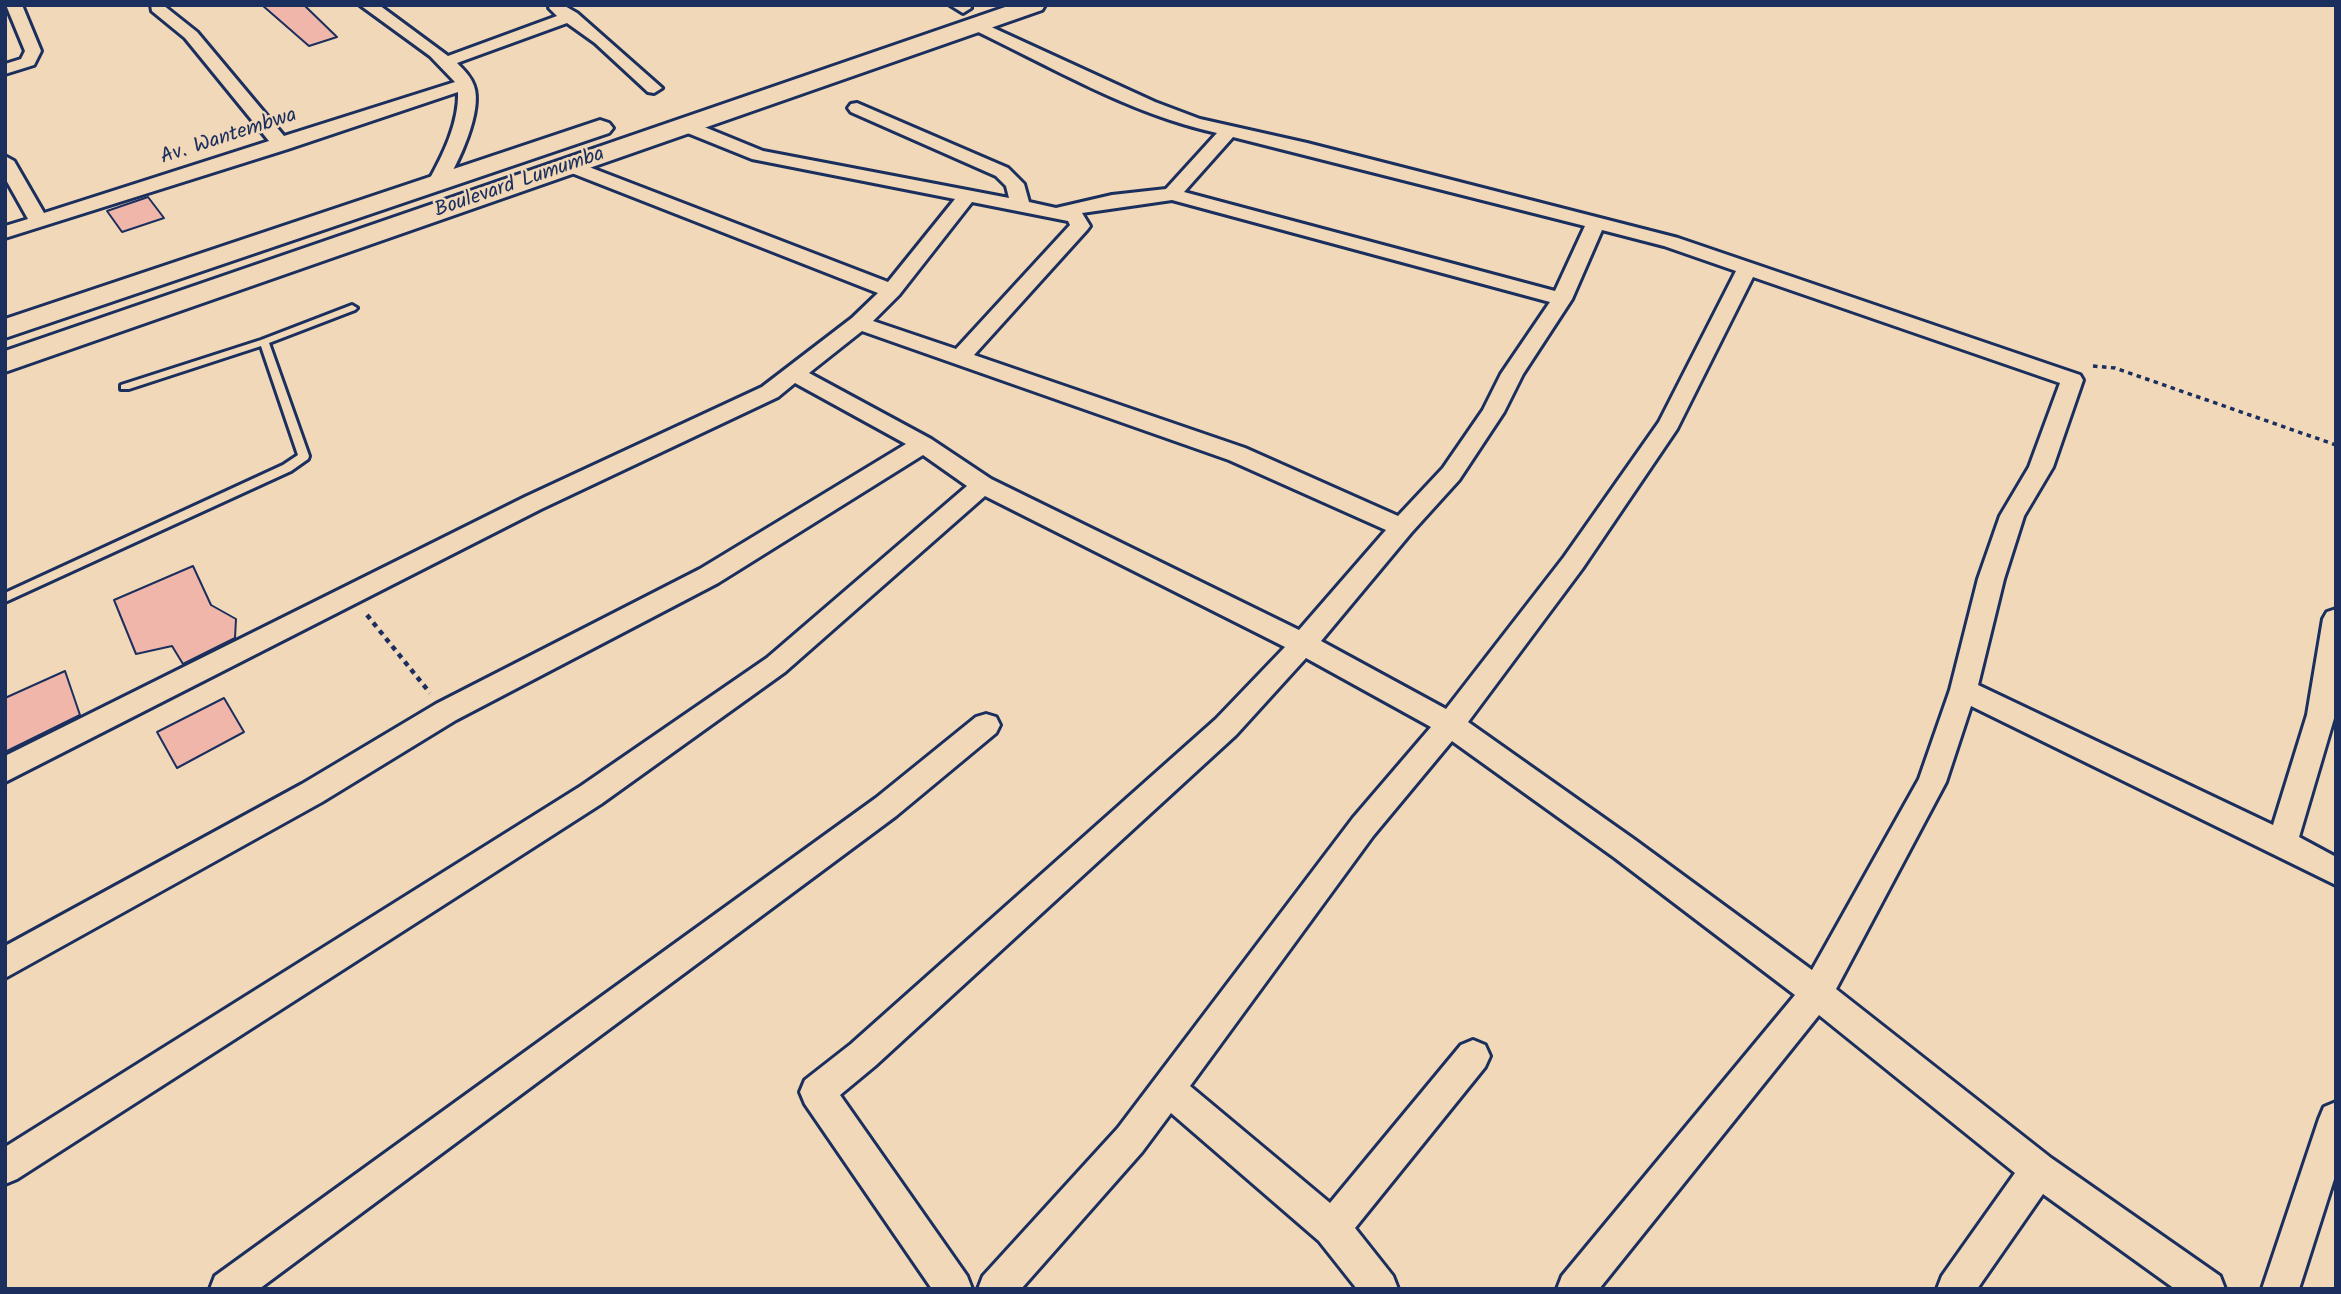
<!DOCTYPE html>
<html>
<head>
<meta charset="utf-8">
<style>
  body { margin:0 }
  #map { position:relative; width:2341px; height:1294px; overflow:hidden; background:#f1d8b9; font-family:Kalam,sans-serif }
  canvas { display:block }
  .frame { position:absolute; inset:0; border:7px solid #1b2f5e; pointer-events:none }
</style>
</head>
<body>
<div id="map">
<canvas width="2341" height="1294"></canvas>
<div class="frame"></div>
</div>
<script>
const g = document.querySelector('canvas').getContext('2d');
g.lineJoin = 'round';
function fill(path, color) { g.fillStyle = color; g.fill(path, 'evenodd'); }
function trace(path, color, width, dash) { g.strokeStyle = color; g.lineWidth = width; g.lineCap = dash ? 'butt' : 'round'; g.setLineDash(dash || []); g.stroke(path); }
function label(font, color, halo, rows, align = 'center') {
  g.font = font + ' Kalam,sans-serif'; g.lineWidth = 5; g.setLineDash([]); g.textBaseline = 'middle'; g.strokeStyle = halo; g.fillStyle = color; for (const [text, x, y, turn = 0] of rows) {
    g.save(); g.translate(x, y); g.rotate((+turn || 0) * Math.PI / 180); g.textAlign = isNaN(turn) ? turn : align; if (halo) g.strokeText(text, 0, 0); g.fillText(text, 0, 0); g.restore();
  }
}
const building = new Path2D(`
  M262,5H304L337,37L309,46Z
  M148,197L164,218L122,232L107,211Z
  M193,566L211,605L236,619L235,638L183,664L172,646L136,654L114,600Z
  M65,671L80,715L5,752V698Z
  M224,698L244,732L177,768L157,732Z`);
const pathFar1 = new Path2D(`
  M2093,366L2115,368L2336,445`);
const path = new Path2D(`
  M367,615L430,693`);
const service = new Path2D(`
  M352,305L357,308L355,310L269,343L309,456L308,459L291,471L5,602V593L283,465L298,455L261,346L129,389H121V385L261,340Z`);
const minor = new Path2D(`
  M6,5H22L41,51L34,65L5,74V64L21,59L25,51Z
  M151,5H163L197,32L284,136L455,82L430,56L360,5H379L448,56L557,16L549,8L551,5H563L577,13L662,88L654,93L648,92L595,43L567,23L457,63C464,70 471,77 474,86C483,111 458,164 444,186L437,188L428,182C443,155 459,123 458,92L288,149L5,238V226L28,219L5,178V156L14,161L44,213L269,141L185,38L152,11Z
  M950,5H969L971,8L963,13Z
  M976,20L1155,102L1200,119L1307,143L1678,238L2080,375L2083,380L2053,467L2024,516L2004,579L1978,685L2273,825L2307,715L2323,619L2327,612L2336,609L2335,715L2299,837L2336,857V885L1971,706L1946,782L1836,989L2051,1158L2220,1276L2225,1289H2175L2043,1194L1977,1289H1937L1942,1276L2015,1173L1819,1015L1599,1289H1557L1562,1276L1795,995L1615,858L1452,741L1373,836L1190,1086L1330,1203L1461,1045L1473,1040L1485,1045L1490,1056L1485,1067L1355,1228L1393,1276L1398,1289H1357L1319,1241L1171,1113L1142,1152L1021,1289H978L983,1276L1118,1128L1353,818L1431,727L1306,658L1236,735L875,1066L840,1095L967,1276L972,1289H932L805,1104L800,1092L805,1080L851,1044L1216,719L1285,647L985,496L785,672L601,804L17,1179L5,1184V1147L581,786L767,658L967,486L923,455L718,583L456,720L322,802L5,978V946L302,784L436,704L700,569L906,444L795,383L778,397L541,509L5,782V756L525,497L762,387L852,318L878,293L564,170L561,166L564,162H576L888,282L955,199L752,159L680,130L677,126L680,122H692L763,151L1009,198L1006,186L996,176L851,112L848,108L851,104L857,103L1008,168L1024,184L1029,202L1056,208L1112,195L1166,189L1217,133C1130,114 1050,66 970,28L968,25L970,22ZM1233,137L1585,226L1555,291L1184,192ZM1172,200L1550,302L1501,374L1483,410L1443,468L1398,516L1245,448L974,355L1087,230L1090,226L1082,213ZM972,202L1068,221L1070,225L956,349L873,321L899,295ZM1602,230L1664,246L1736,271L1659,422L1564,557L1446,709L1321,641L1411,533L1459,480L1504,412L1523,374L1572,299ZM1753,277L2060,383L2029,467L2000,516L1978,579L1950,690L1919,779L1812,970L1635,840L1468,722L1582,569L1677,429ZM862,331L1229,460L1386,530L1299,630L991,479L931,439L809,373Z
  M986,714L996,717L1000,725L996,733L896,816L259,1289H210L215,1276L876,798L976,717Z
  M2336,1102V1173L2299,1289H2262L2319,1119L2324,1107Z`);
const trunk = new Path2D(`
  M1011,5H1045L1042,10L5,372V351Z
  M600,120L609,123L613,128L609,133L5,338V319Z`);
const farStreetnames = [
  ["Av. Wantembwa",229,138,-18],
  ["Boulevard Lumumba",520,184,-19]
];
fill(building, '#f0b6aa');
trace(building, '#1b2f5e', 2);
trace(service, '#1b2f5e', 6);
trace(minor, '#1b2f5e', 6);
trace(trunk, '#1b2f5e', 6);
trace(pathFar1, '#1b2f5e', 3.5, [4.5, 4.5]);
trace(path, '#1b2f5e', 4.5, [5, 5]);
fill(service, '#f1d8b9');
fill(minor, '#f1d8b9');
fill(trunk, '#f1d8b9');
label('21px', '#1b2f5e', '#f1d8b9', farStreetnames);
</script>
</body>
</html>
